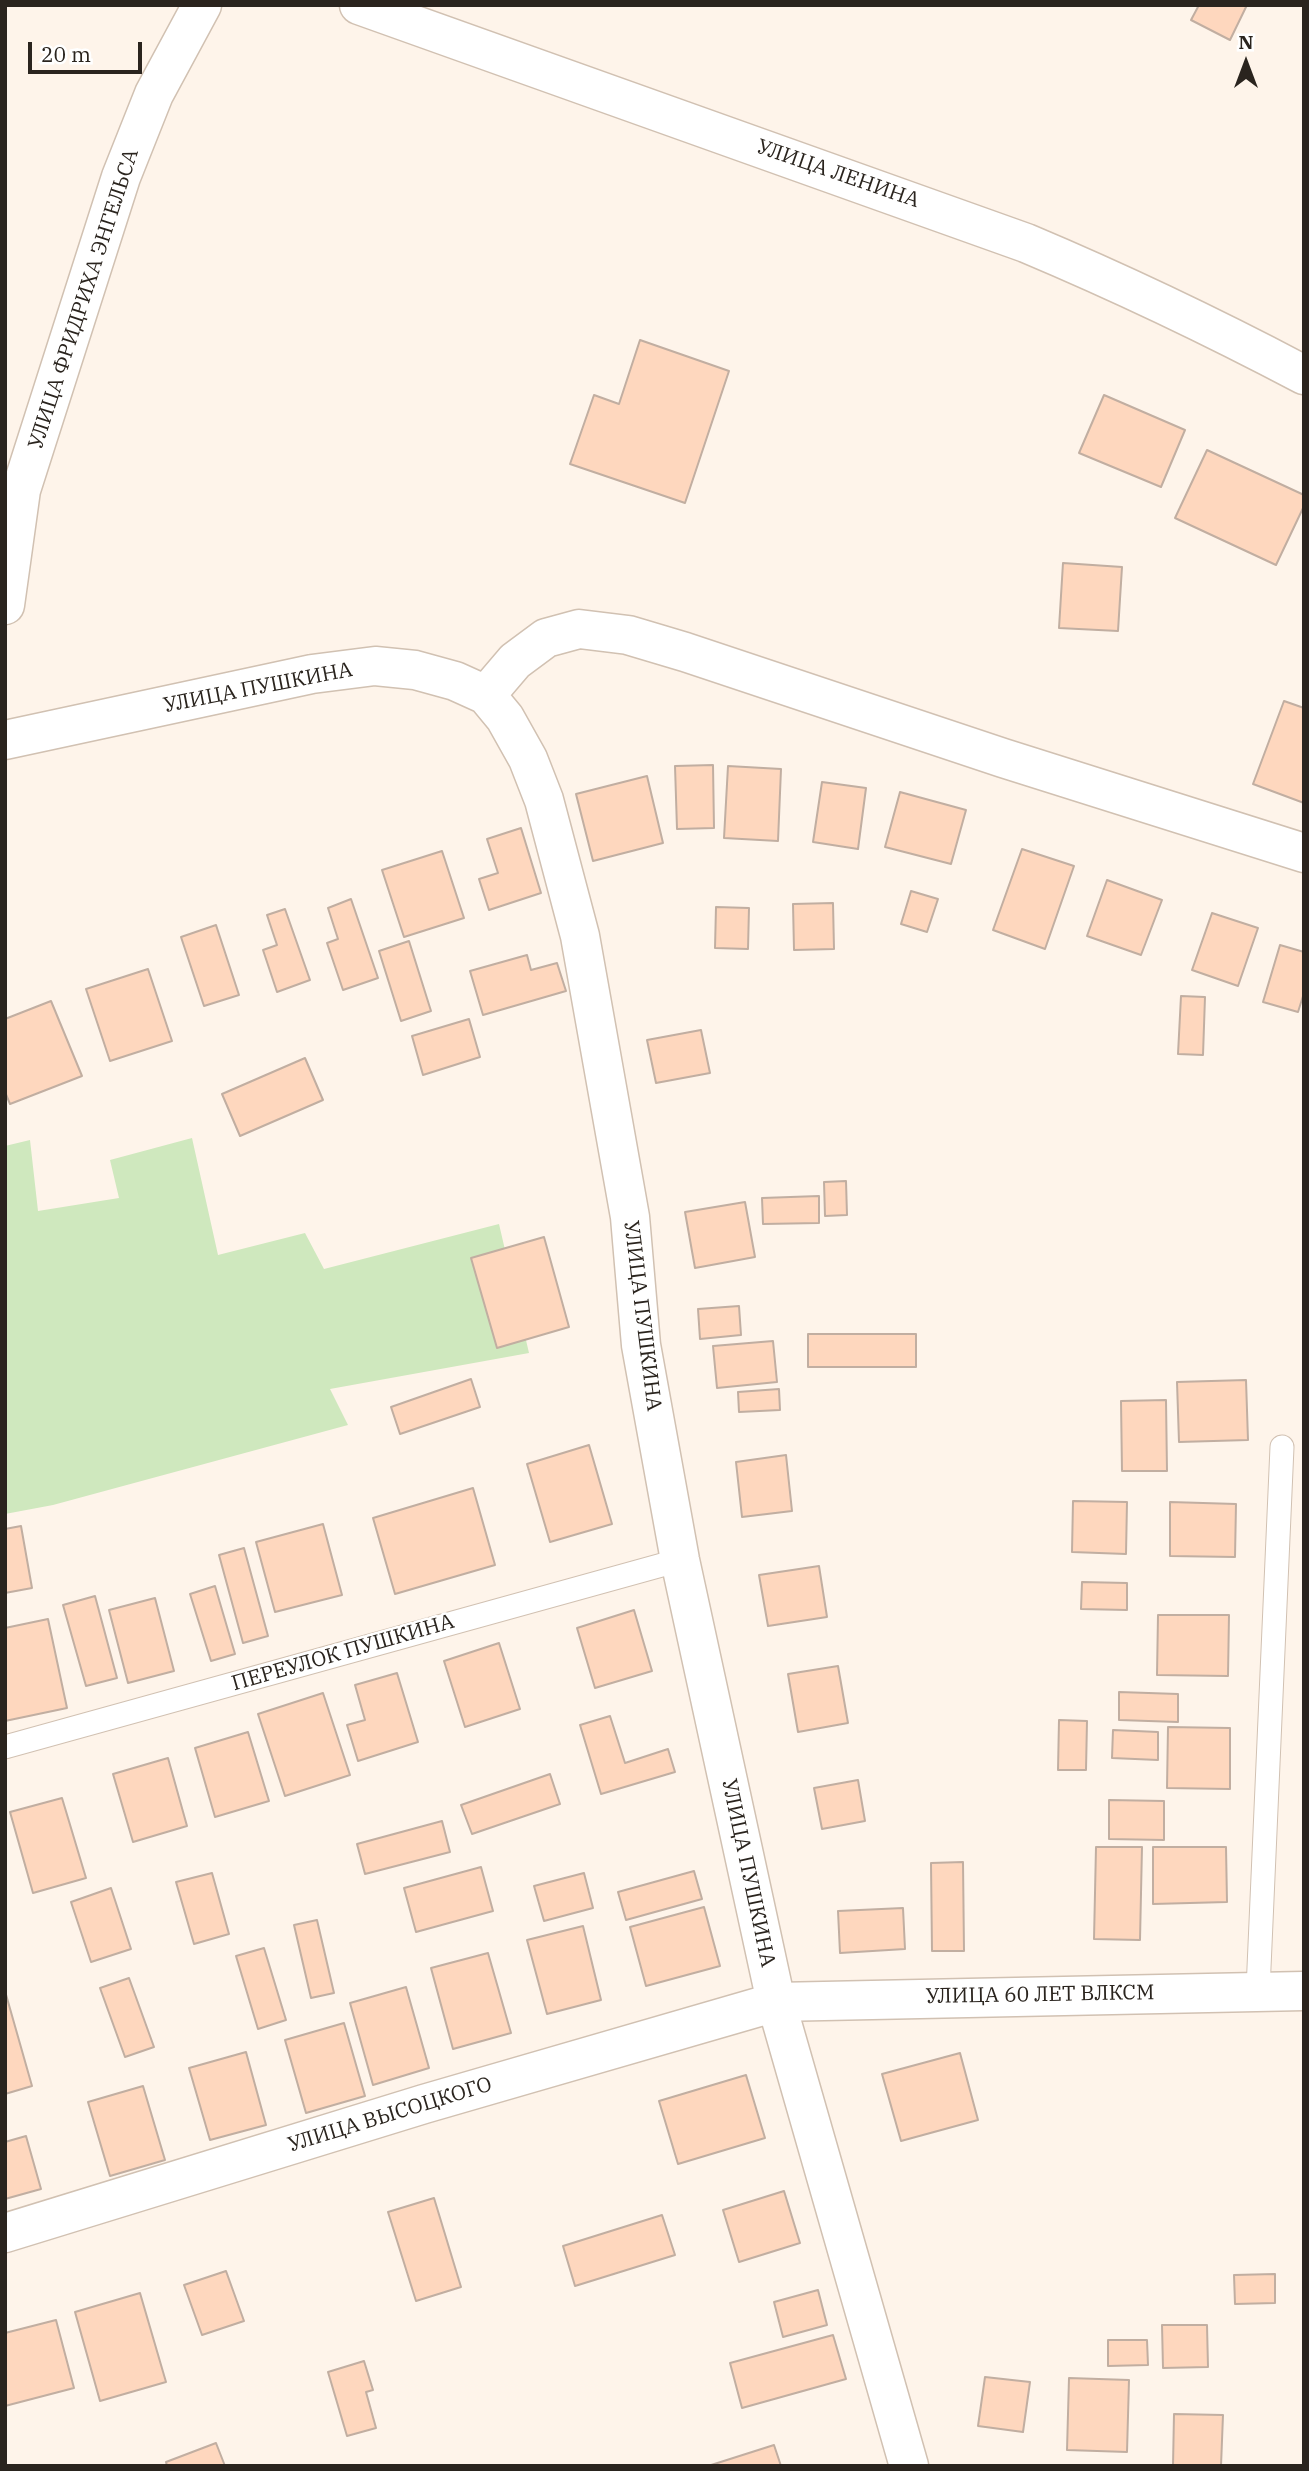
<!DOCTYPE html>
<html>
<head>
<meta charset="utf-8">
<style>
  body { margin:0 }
  #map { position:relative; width:1309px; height:2471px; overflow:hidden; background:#fef4ea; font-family:"IBM Plex Serif",serif }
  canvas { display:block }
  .frame { position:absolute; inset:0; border:7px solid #2a241e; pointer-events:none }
  .north { position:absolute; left:1211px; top:28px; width:70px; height:70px; -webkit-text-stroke:5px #fff; paint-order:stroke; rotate:0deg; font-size:19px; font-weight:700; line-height:28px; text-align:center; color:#2a241e }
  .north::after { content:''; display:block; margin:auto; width:24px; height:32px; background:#2a241e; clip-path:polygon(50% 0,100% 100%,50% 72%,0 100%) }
  .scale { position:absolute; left:28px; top:42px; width:114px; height:32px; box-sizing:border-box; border:4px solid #2a241e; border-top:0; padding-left:9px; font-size:21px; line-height:24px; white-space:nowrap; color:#2a241e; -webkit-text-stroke:5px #fff; paint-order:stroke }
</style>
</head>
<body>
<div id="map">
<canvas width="1309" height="2471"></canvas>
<div class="frame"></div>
<div class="north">N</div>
<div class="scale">20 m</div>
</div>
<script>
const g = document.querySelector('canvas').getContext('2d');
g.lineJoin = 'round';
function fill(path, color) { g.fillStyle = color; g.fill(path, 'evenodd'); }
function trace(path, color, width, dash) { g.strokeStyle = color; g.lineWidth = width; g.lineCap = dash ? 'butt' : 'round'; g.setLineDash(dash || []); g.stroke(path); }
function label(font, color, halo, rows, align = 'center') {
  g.font = font + ' "IBM Plex Serif",serif'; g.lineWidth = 5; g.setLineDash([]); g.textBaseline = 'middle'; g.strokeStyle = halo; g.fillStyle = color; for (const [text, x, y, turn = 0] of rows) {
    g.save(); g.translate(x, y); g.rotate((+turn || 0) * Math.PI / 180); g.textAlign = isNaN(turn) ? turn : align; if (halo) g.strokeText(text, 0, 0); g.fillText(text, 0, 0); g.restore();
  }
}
const green = new Path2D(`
  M192,1138L218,1255L305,1233L324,1269L499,1224L529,1353L330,1389L348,1425L53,1505L5,1514V1146L30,1140L38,1211L119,1198L110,1160Z`);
const building = new Path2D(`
  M1199,5H1247L1230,40L1191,20Z
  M640,340L729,371L685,503L570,464L594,395L619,404Z
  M1104,395L1185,430L1161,487L1079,453Z
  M1207,450L1304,495V506L1276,565L1175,518Z
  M1063,563L1122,567L1118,631L1059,628Z
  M1284,701L1304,708V803L1253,784Z
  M713,765L714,828L677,829L675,766Z
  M728,766L781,769L778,841L724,838Z
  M647,776L663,843L593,861L576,794Z
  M822,782L866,788L858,849L813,842Z
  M900,792L966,810L951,864L885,847Z
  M521,828L541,893L489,910L479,879L498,873L487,839Z
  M1022,849L1074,866L1045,949L993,930Z
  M442,851L464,918L404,937L382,870Z
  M1107,880L1162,900L1141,955L1087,936Z
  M911,891L938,899L927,932L901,924Z
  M351,899L378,978L343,990L327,943L338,939L328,908Z
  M833,903L834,949L794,950L793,904Z
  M716,907L749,908L748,949L715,948Z
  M285,909L310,980L277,992L263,950L277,945L267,915Z
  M1212,913L1258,928L1238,986L1192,970Z
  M216,925L239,995L204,1006L181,937Z
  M409,941L431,1011L401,1021L379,951Z
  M1280,945L1304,952V993L1298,1012L1263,1002Z
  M527,955L531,970L557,963L566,991L483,1015L470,971Z
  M148,969L172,1041L110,1061L86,989Z
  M1181,996L1205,997L1203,1055L1178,1054Z
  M51,1001L82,1076L10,1104L5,1092V1019Z
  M469,1019L480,1057L423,1075L412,1036Z
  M701,1030L710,1073L656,1083L647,1040Z
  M305,1058L323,1100L240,1136L222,1094Z
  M846,1181L847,1215L825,1216L824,1182Z
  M819,1196V1223L763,1224L762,1198Z
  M745,1202L755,1257L695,1268L685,1212Z
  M544,1237L569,1327L497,1348L471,1258Z
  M739,1306L741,1335L700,1339L698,1309Z
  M808,1334H916V1367H808Z
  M773,1341L777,1382L717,1388L713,1346Z
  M471,1379L480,1407L400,1434L391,1407Z
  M1246,1380L1248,1440L1179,1442L1177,1382Z
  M779,1389L780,1410L739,1412L738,1392Z
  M1166,1400L1167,1471H1122L1121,1401Z
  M589,1445L612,1524L550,1542L527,1464Z
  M786,1455L792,1511L742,1517L736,1462Z
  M473,1488L495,1565L395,1594L373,1518Z
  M1073,1501L1127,1502L1126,1554L1072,1552Z
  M1170,1502L1236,1504L1235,1557L1170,1556Z
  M323,1524L342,1595L275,1612L256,1542Z
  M21,1526L32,1588L5,1593V1529Z
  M244,1548L268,1636L243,1643L219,1555Z
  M819,1566L827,1617L768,1626L759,1575Z
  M1082,1582L1127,1583V1610L1081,1609Z
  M215,1586L235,1654L211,1661L190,1594Z
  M95,1596L117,1678L86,1686L63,1605Z
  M155,1598L174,1671L128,1683L109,1610Z
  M634,1610L652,1671L595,1688L577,1628Z
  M1158,1615H1229L1228,1676L1157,1675Z
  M48,1619L67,1708L5,1721V1628Z
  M499,1643L520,1709L465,1727L444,1661Z
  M838,1666L848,1723L798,1732L788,1674Z
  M397,1673L418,1742L358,1761L347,1725L365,1720L355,1685Z
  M1119,1692L1178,1694V1722L1119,1720Z
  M323,1693L350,1775L285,1796L258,1714Z
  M610,1716L625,1763L668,1749L675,1772L601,1794L580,1725Z
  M1059,1720L1087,1721L1086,1770H1058Z
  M1168,1727L1230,1728V1789L1167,1788Z
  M1113,1730L1158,1732V1760L1112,1758Z
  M248,1732L269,1801L215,1817L195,1748Z
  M168,1758L187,1826L133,1842L113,1774Z
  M550,1774L560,1804L472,1834L461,1805Z
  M858,1780L865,1821L822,1829L814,1788Z
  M62,1798L86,1878L33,1893L10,1812Z
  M1109,1800L1164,1801V1840L1109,1839Z
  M442,1821L450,1852L365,1874L357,1844Z
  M1096,1847H1142L1140,1940L1094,1939Z
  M1153,1847H1226L1227,1902L1153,1904Z
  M963,1862L964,1951H932L931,1863Z
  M481,1867L493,1911L416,1932L404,1888Z
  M694,1871L702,1899L626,1920L618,1892Z
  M212,1873L229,1934L194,1944L176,1882Z
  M584,1873L593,1908L544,1921L534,1886Z
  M111,1888L131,1949L91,1962L71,1902Z
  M704,1907L720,1966L646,1986L630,1927Z
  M903,1908L905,1949L840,1953L838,1911Z
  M317,1920L334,1993L311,1998L294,1925Z
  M583,1926L601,2000L547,2014L527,1940Z
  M264,1948L286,2020L258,2029L236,1956Z
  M488,1953L511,2033L453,2049L431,1968Z
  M129,1978L154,2047L125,2057L100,1988Z
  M406,1987L429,2068L373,2085L350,2003Z
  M5,1991L32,2086L5,2094Z
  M344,2023L365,2096L306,2113L285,2040Z
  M246,2052L266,2125L210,2140L189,2068Z
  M960,2053L978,2120L901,2141L882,2074Z
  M746,2075L765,2138L678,2164L659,2101Z
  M143,2086L165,2160L110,2176L88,2102Z
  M26,2136L41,2189L5,2199V2142Z
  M784,2191L800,2243L739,2262L723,2210Z
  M434,2198L461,2287L416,2301L388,2212Z
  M662,2215L675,2255L575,2286L563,2246Z
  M226,2271L244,2321L202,2335L184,2285Z
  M1275,2274V2303L1235,2304L1234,2275Z
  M818,2290L827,2325L783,2337L774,2302Z
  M140,2293L166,2382L100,2401L75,2312Z
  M56,2320L74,2388L5,2406V2333Z
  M1162,2325H1207L1208,2367L1163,2368Z
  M833,2335L846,2379L742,2408L730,2363Z
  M1108,2340H1147L1148,2365L1108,2366Z
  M364,2361L373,2390L366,2392L376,2428L347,2436L328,2372Z
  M985,2377L1030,2382L1023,2432L978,2426Z
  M1069,2378L1129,2380L1127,2452L1067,2450Z
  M1174,2414L1223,2415L1221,2466H1173Z
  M216,2443L225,2466H167L166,2462Z
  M774,2445L781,2466H708Z`);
const service = new Path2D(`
  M5,1747L680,1560
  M1258,1990L1282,1447`);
const minor = new Path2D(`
  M5,605L21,490L121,177L154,94L202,5
  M486,695L515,661L546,638L579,629L628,635L685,652L1003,758L1304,853
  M5,740L312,674L375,666L415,670L455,681L486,695L505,718L528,759L544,800L580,936L630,1217L641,1345L680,1560L776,2002L909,2466
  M5,2233L424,2104L776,2002L1304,1991`);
const tertiary = new Path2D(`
  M359,5L1026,243C1121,283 1213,327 1304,375`);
const streetNames = [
  ["УЛИЦА ЛЕНИНА",838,174,19],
  ["УЛИЦА ФРИДРИХА ЭНГЕЛЬСА",84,299,-72],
  ["УЛИЦА ПУШКИНА",258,688,-11],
  ["УЛИЦА ПУШКИНА",642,1316,83],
  ["ПЕРЕУЛОК ПУШКИНА",343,1653,-16],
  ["УЛИЦА ПУШКИНА",748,1873,78],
  ["УЛИЦА 60 ЛЕТ ВЛКСМ",1040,1995,-1],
  ["УЛИЦА ВЫСОЦКОГО",390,2115,-17]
];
fill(green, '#cfe8be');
fill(building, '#fed7be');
trace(building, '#c1aea1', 2);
trace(service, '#d1c1b2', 25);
trace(minor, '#d1c1b2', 41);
trace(tertiary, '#d1c1b2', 41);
trace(service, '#fff', 23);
trace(minor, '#fff', 38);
trace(tertiary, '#fff', 38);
label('21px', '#2a241e', '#fff', streetNames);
</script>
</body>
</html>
